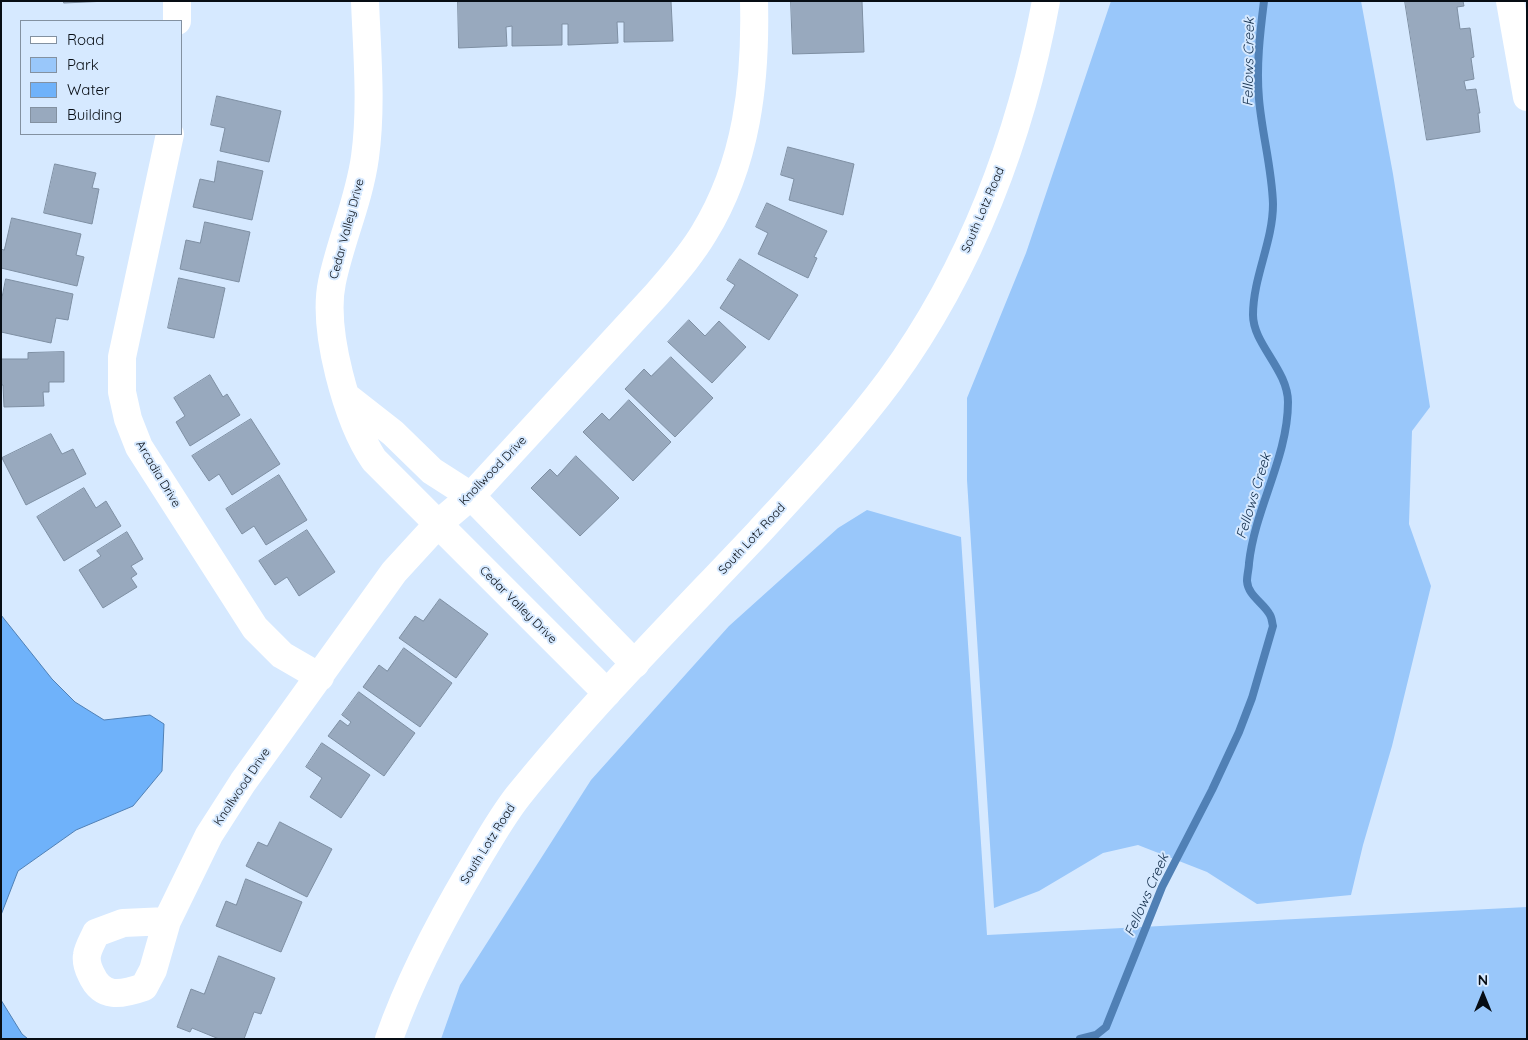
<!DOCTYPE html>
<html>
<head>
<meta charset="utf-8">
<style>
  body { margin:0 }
  #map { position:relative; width:1528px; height:1040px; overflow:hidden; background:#d6e9ff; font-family:Quicksand,sans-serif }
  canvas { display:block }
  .frame { position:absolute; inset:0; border:2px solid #070d14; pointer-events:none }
  .legend { position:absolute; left:20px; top:20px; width:162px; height:115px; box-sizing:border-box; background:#d6e9ff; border:1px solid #8391a1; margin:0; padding:6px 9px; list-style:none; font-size:15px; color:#070d14 }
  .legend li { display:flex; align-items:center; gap:10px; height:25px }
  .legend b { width:25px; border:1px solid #8391a1 }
  .north { position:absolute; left:1458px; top:970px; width:50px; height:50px; -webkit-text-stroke:4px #d6e9ff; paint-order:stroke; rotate:0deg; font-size:14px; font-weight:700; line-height:20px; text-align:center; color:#070d14 }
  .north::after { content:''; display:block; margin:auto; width:18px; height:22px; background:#070d14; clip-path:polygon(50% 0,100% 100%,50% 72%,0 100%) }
</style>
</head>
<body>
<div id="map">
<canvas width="1528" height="1040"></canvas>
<div class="frame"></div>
<ul class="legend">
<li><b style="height:6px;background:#fff"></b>Road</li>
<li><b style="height:14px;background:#99c7fa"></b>Park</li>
<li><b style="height:14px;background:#6fb2fa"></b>Water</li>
<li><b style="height:14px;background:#98a9be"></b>Building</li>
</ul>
<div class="north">N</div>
</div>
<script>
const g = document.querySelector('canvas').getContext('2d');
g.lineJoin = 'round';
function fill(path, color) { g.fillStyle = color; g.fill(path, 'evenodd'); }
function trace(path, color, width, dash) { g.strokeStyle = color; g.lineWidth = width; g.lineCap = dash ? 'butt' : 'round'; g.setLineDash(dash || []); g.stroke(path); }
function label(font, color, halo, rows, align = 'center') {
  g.font = font + ' Quicksand,sans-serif'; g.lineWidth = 4; g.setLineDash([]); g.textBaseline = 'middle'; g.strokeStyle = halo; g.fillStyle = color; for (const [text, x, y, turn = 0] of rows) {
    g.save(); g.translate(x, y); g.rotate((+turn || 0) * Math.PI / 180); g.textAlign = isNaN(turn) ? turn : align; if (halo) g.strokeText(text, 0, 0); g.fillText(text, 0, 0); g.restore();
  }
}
const green = new Path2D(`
  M1111,1H1361L1393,174L1430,407L1412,431L1409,524L1431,586L1392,746L1363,845L1351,895L1257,904L1207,872L1138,845L1103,853L1039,891L994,908L967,480V398L1026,253Z
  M867,510L961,537L987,935L1527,907V1039H441L460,985L591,780L729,626L838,528Z`);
const water = new Path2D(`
  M1,615L52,679L75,702L104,720L150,715L164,724L162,771L133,806L76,830L18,871L1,915Z
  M1,1000L22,1034L28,1039H1Z`);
const stream = new Path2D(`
  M1080,1039L1096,1035L1106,1027L1162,887L1212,790L1239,732L1252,698L1273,626C1272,623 1272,618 1270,615C1264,603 1248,596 1247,581C1247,575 1249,568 1249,563C1255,508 1288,457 1288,402C1288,370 1253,344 1253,315C1253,277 1273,242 1273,204C1272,169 1262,134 1259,99C1256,67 1260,33 1264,1`);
const building = new Path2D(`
  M64,1H108L64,3Z
  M458,1H671L673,41L624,42V22H617L618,43L568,45V24H562V45L512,46V26L506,27L507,46L459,48Z
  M791,1H862L864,52L793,54Z
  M1405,1H1463L1464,6L1457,7L1460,29L1470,28L1474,57L1471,58L1474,79L1464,81L1466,90L1476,89L1480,113H1478L1480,132L1427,140Z
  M217,96L281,111L269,162L220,151L225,128L211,125Z
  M788,147L854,164L843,215L789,200L794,179L781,175Z
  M218,161L263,171L252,220L193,207L200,179L214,182Z
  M55,164L96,173L92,188L99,189L92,224L44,213Z
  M767,203L827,231L814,257L817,258L808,278L758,254L768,233L756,227Z
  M12,218L81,234L76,255L84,257L77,286L1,268V249L4,250Z
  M205,222L250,232L239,282L180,269L186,240L200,243Z
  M740,259L798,295L769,340L720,308L735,285L727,280Z
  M179,278L225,288L214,338L168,328Z
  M6,279L73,294L68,320L56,318L51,343L1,332V303Z
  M689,320L705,336L719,321L746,347L712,383L668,342Z
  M64,352V382H49V392H43L44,406L4,407L3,385H1V359H28V353Z
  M671,357L713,398L675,437L625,389L644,369L651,376Z
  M210,375L223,397L227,394L240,415L190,446L176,422L185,416L174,398Z
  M629,400L671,442L633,481L583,432L602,413L609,420Z
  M251,419L280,464L232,495L219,474L209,481L192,456Z
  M51,434L62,454L73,449L86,474L26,505L2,458Z
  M576,456L619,498L580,536L531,488L550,469L557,476Z
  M279,475L307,520L266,545L254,526L242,534L226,509Z
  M84,488L96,508L106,501L121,526L64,561L37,517Z
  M307,530L335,572L299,596L287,577L275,585L259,561Z
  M127,532L143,559L131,566L137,574L131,578L137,587L103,608L79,570L101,556L97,551Z
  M440,599L488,634L456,678L399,638L415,616L423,621Z
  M404,648L452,683L420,727L363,687L379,665L387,671Z
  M359,692L415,733L384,776L328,736L340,720L348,726L351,722L342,715Z
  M322,743L370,775L341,818L310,797L322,778L306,767Z
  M280,822L332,849L307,897L246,866L258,842L267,846Z
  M246,879L302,902L281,952L216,926L226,901L236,905Z
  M219,956L275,978L261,1014L254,1012L244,1039H219L192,1028L190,1032L177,1027L191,989L204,994Z`);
const minor = new Path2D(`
  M177,1V21
  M365,1C367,53 372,106 365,157C359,201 341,239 332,282C322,330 347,420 374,460L607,693
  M1510,1L1527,97
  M170,134L122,357V392L128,419L139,447L255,628L282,655L320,677
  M347,397L393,433L432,471L471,496L635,664
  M167,921L123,923L96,933C93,940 88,948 87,955C86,961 88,968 91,974C102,999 121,995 144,987L153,970L167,921L209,835L243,782L394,572L438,524L471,496L657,294C674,274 691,255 704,233C747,163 756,82 754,1`);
const tertiary = new Path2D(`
  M389,1039C410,979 439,924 471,870C486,845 500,819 518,796C593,703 677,619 759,532C804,483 850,434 890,380C971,269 1021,137 1046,1`);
const streetNames = [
  ["South Lotz Road",983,210,-67],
  ["Cedar Valley Drive",347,229,-75],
  ["Knollwood Drive",493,471,-46],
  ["Arcadia Drive",158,474,59],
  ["South Lotz Road",752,539,-47],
  ["Cedar Valley Drive",518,605,45],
  ["Knollwood Drive",242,787,-56],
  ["South Lotz Road",488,844,-58]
];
const waterNames = [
  ["Fellows Creek",1249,62,-89],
  ["Fellows Creek",1254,496,-73],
  ["Fellows Creek",1147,895,-66]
];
fill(green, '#99c7fa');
fill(water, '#6fb2fa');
trace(water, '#5080b5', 1);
trace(stream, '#5080b5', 8);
fill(building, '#98a9be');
trace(building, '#7e8fa3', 1);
trace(minor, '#fff', 28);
trace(tertiary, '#fff', 28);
label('12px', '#070d14', '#d6e9ff', streetNames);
label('italic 14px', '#142f4c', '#d6e9ff', waterNames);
</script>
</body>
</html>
